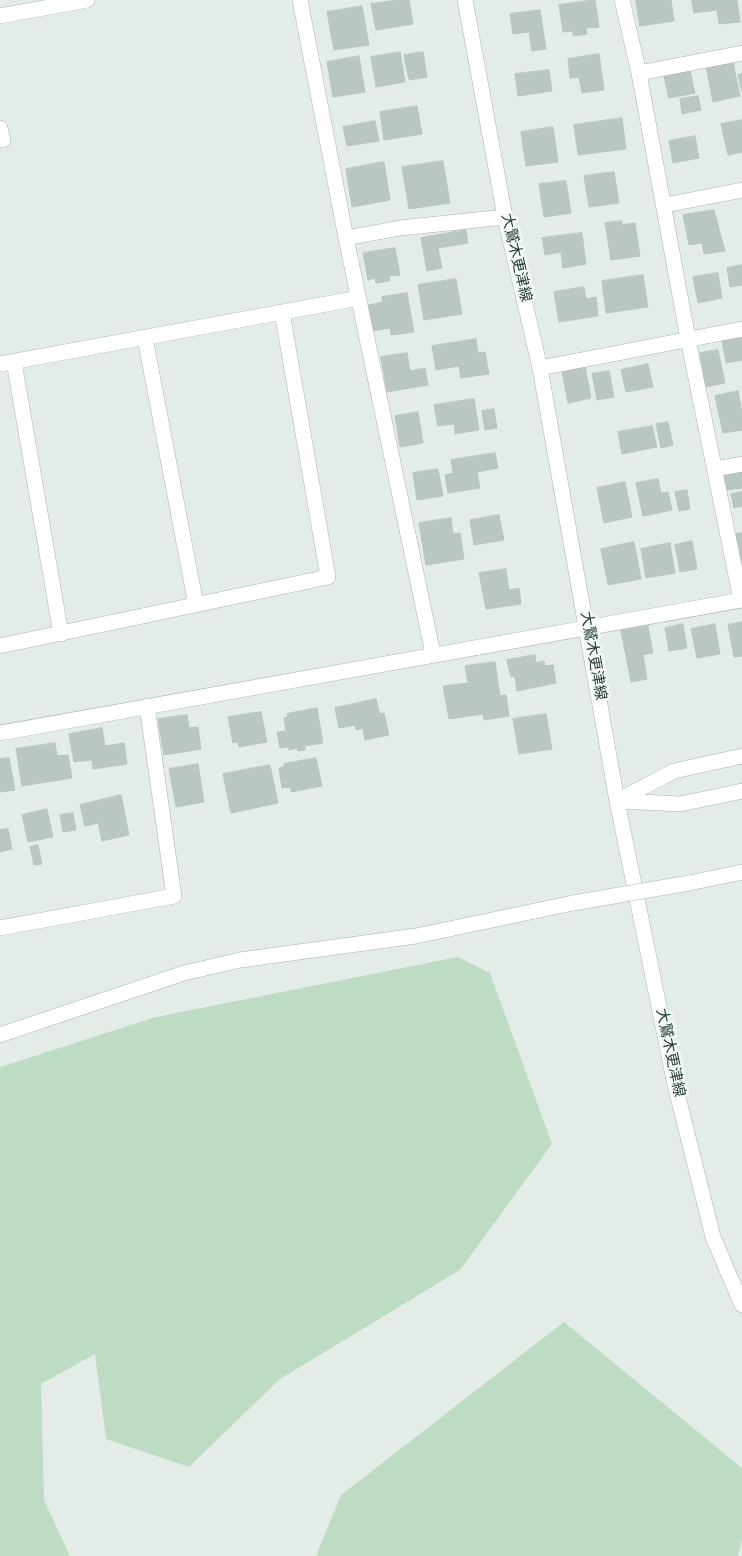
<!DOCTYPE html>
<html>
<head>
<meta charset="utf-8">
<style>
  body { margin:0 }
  canvas { display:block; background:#e4ece8 }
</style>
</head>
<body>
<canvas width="742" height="1556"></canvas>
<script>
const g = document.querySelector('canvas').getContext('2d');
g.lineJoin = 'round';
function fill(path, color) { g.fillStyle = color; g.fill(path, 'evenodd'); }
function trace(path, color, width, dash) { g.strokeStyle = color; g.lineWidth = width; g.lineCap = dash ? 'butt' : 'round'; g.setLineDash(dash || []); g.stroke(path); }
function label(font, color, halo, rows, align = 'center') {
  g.font = font + ' Overpass,"Noto Sans JP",sans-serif'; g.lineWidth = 5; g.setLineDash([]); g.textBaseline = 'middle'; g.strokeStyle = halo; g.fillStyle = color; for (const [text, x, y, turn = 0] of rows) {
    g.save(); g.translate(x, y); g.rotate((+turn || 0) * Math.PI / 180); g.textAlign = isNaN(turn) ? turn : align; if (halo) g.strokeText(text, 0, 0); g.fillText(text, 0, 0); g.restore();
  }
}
const green = new Path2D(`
  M458,957L490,973L552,1144L460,1270L280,1379L189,1467L106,1439L95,1354L41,1384L44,1500L70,1556H0V1067L156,1017Z
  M564,1322L742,1468V1539L738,1556H316L341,1495Z`);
const building = new Path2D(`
  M398,0H409L413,24L376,30L371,4Z
  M595,0L599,27L586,28L587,34L573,36V31L563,32L559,5Z
  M636,0H671L674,21L640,26Z
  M692,0H737L740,22L719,24L717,10L694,13Z
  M362,6L369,45L334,50L327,12Z
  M540,10L546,49L532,51L529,32L513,34L510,14Z
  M400,52L405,82L376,87L371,57Z
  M423,52L427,77L409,80L404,55Z
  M599,54L604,90L582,93L579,77L570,78L568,59Z
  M359,56L365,92L333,97L327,62Z
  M733,62L740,96L713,102L706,67Z
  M549,70L552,91L518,96L515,74Z
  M690,71L695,93L669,98L664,77Z
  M742,74V92L738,75Z
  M698,96L701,110L682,114L680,99Z
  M417,106L422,134L384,140L380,112Z
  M622,118L626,149L578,155L574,125Z
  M742,120V152L728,155L721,124Z
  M375,121L379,141L347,146L343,127Z
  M553,127L558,162L526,166L521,132Z
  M695,136L699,158L673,163L669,141Z
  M443,161L450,203L409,209L402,167Z
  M384,162L390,200L352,207L346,169Z
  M614,172L619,203L589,207L584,176Z
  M566,181L571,213L544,217L539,184Z
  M714,210L725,251L704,254L702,243L689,245L683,215Z
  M622,221V225L635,223L640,256L611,260L605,223Z
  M466,230L468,243L438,248L442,268L427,271L421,238Z
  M582,233L586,264L563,268L561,252L545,255L542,238Z
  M395,248L400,275L389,276L390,281L376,283L375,278L368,280L363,253Z
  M742,265V285L730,287L727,268Z
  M718,273L722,298L698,303L693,277Z
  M643,275L648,307L606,313L602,281Z
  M456,279L462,314L424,320L418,285Z
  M584,287L586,299L596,297L598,316L559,322L554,292Z
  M407,293L414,332L391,335L390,328L373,331L368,305L383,302L382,297Z
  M742,337V360L726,363L722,340Z
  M476,339L478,353L485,352L489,374L461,378L459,366L436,370L432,346Z
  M718,350L725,383L706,387L700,353Z
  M407,353L410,371L425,368L428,385L387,392L381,357Z
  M648,364L653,387L626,392L621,370Z
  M585,366L591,398L568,403L562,371Z
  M609,371L614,397L597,400L592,374Z
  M738,391L742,412V430L723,433L715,396Z
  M474,399L479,430L455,434L454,424L438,426L434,405Z
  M494,409L497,428L485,430L482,411Z
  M418,412L423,443L400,447L395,416Z
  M668,422L673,445L661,448L656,424Z
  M652,426L657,447L622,454L618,432Z
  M495,453L498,468L477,472L480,488L448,493L445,475L453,473L451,460Z
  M742,468V488L727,490L723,472Z
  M438,469L443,496L417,500L413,473Z
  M658,479L661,493L668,492L672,510L643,516L636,483Z
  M625,482L632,517L604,523L597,488Z
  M687,490L690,509L679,511L675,492Z
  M742,492V506L734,508L731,494Z
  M499,515L504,540L474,545L470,520Z
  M451,518L453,534L460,533L464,559L426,565L419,523Z
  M742,533V563L736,534Z
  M692,541L697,569L680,572L675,545Z
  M634,542L641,579L608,585L601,549Z
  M670,543L675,573L646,578L641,549Z
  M506,569L509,590L519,588L521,604L486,609L479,573Z
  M742,622V656L734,657L728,625Z
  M683,624L687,648L669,651L665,628Z
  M715,624L720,654L697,658L691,629Z
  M648,626L653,653L643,655L647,679L631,682L621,631Z
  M535,655L536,663L544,661L545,666L553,665L556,683L517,691L515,676L511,677L507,660Z
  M495,662L500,696L506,695L509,716L484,720L483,714L449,719L443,686L468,683L465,666Z
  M376,699L380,714L384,713L389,735L365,740L363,728L356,730L355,725L339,728L335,708Z
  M317,708L323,743L305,746V750L298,751L297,748L289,750V747L280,748L277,732L286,731L284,718L288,717L287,714Z
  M261,712L267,742L239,747L238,742L233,743L228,717Z
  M546,714L552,749L519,754L513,719Z
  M187,715L189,728L198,727L201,749L164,755L158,719Z
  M102,728L105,746L124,743L127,764L93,769L92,760L74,762L69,734Z
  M55,743L57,756L68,755L72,778L22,786L16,749Z
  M9,758L15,790L0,792V759Z
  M316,758L322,786L291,792V787L282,788L279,768L284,767V764Z
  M198,764L204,802L176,807L169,769Z
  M270,765L278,803L231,813L223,774Z
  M121,795L129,835L102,841L98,823L85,826L80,805Z
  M47,809L53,837L28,842L22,815Z
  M73,813L76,830L63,832L60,815Z
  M8,829L12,849L0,852V830Z
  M38,845L42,864L34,865L30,847Z`);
const street = new Path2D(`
  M300,0L346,238L433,654
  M622,0L639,73L688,339L741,600
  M0,16L87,0
  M639,73L742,53
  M0,128L3,140
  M665,205L742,190
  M346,238L400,228L505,217
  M145,338L196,605
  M14,362L61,634
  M0,364L359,298
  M540,368L742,329
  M715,469L742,464
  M0,646L328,577L282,312
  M0,733L742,600
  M689,883L742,872
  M0,928L174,896L147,706
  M0,1035L184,973L240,960L416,936L573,903`);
const secondary = new Path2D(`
  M465,0L505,217L540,368L617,801L675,1085L713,1237L742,1305
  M617,801L674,771L742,756
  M619,801L680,804L742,791`);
const streetBridge = new Path2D(`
  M573,903L689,883`);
const streetNames = [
  ["大鷲木更津線",515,258,77],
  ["大鷲木更津線",592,656,80],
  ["大鷲木更津線",669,1053,78]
];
fill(green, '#bedcc3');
fill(building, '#b9c7c0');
trace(building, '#b7c6be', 1);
trace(street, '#a7b4ae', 16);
trace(secondary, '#a3b7ae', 16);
trace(street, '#fff', 15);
trace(secondary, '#fff', 15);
trace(streetBridge, '#a7b4ae', 16, []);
trace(streetBridge, '#fff', 15);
label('15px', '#243d34', '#f4f9f6', streetNames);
</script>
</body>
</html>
